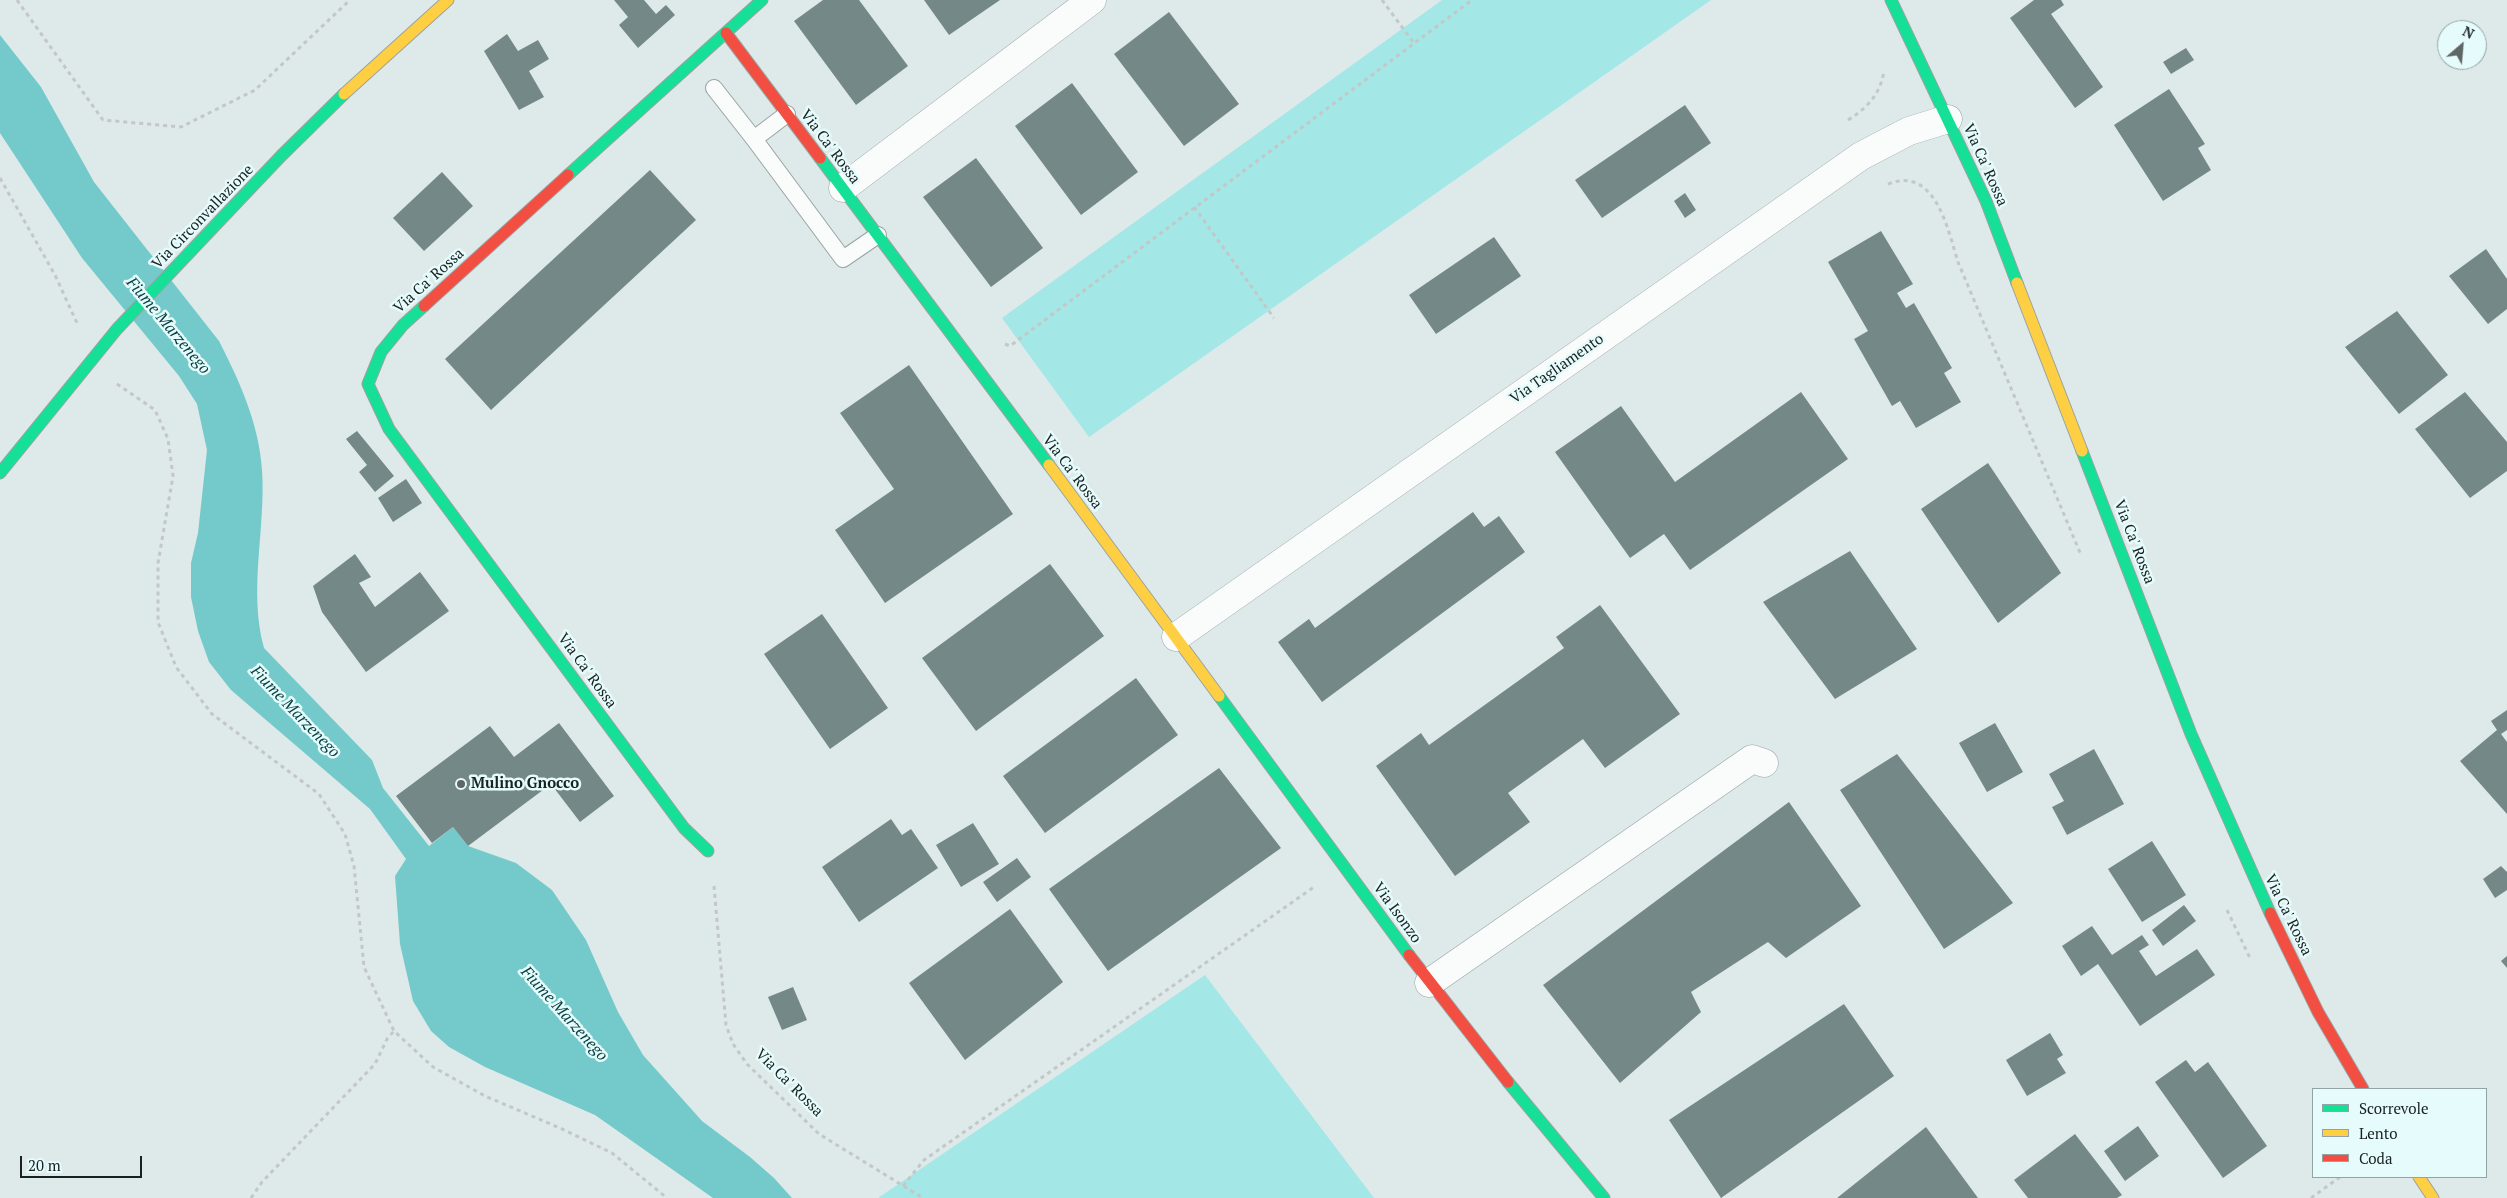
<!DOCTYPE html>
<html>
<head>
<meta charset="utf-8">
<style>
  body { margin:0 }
  #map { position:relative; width:2507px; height:1198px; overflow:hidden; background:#dee9e9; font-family:"PT Serif",serif }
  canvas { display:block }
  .legend { position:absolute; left:2312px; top:1088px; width:175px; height:90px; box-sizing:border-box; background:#e6fbfb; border:1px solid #94a3a3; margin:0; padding:6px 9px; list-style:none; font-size:15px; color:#192020 }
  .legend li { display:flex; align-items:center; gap:10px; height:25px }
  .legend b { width:25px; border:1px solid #94a3a3 }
  .north { position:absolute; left:2437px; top:20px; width:50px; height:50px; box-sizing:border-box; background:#e6fbfb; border:1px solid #94a3a3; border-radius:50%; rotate:27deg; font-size:14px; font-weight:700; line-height:20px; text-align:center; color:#192020 }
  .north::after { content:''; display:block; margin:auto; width:18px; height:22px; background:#5e6666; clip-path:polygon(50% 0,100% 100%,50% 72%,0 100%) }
  .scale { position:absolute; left:20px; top:1156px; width:122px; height:22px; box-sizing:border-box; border:2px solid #192020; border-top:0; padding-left:6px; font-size:15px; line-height:18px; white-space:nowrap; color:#192020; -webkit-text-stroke:4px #e6fbfb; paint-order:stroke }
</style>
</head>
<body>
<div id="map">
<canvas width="2507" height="1198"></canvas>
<ul class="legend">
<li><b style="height:6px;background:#16e098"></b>Scorrevole</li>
<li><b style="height:6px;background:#ffcf43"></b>Lento</li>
<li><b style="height:6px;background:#f24e42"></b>Coda</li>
</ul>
<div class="north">N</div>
<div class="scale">20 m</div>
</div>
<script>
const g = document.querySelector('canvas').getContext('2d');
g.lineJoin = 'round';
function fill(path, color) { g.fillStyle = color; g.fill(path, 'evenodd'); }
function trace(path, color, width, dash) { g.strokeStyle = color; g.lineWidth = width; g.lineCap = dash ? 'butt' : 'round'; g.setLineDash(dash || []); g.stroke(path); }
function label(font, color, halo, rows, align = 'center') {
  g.font = font + ' "PT Serif",serif'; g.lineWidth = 5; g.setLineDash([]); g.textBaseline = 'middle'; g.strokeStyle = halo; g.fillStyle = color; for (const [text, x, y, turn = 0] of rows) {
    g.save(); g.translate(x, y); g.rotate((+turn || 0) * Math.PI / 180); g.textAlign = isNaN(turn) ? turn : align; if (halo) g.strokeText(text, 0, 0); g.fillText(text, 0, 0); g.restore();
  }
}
const green = new Path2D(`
  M1442,0H1711L1089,437L1002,318Z
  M1205,975L1374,1198H878Z`);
const water = new Path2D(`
  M0,35L41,87L94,182L219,341C240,382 259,424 262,470C266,529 248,590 264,648L372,760L383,788L429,846L453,827L468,846L516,863L552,890L586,940L618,1012L643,1055L702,1121L750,1157L774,1178L792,1198H713L595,1115L485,1067L449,1047L431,1031L413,1001L400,944L395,876L406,859L370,809L231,690L209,662L198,631L191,597V563L198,533L207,450L197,404L179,376L82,258L0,133Z`);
const building = new Path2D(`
  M614,0H644L656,14L666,5L675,15L638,48L619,25L628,17Z
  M823,0H859L908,66L856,105L794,21Z
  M924,0H1000L949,35Z
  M2034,0H2061L2064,5L2051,14L2103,87L2075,108L2010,18Z
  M1169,12L1239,104L1184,146L1114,54Z
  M507,34L518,51L538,40L549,59L529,71L544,97L519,110L484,51Z
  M2186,48L2194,60L2171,74L2163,62Z
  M1072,83L1138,172L1081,215L1015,126Z
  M2169,89L2205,144L2198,148L2211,170L2163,201L2114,125Z
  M1685,105L1711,143L1602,218L1575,180Z
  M976,158L1043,248L991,287L923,197Z
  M650,170L696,220L491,410L445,359Z
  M442,172L473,206L424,251L393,218Z
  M1685,193L1696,210L1685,218L1674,201Z
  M1881,231L1913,284L1897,293L1906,308L1914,303L1952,368L1944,373L1961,402L1916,428L1900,401L1892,406L1854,339L1868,331L1828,262Z
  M1494,237L1521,276L1436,334L1409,295Z
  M2486,249L2507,279V309L2488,324L2449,276Z
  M2397,311L2448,375L2399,414L2345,347Z
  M909,365L1013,514L885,603L835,530L894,489L840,413Z
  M1801,392L1848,459L1690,570L1664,534L1630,558L1555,452L1621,406L1675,482Z
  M2465,392L2507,442V471L2470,498L2415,429Z
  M357,431L394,476L375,492L359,472L367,465L346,439Z
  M1988,463L2061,573L1998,623L1921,509Z
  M406,479L422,503L393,522L378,498Z
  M1473,512L1484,527L1499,516L1525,552L1322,702L1278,642L1309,619L1315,628Z
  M1850,551L1917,649L1835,699L1763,602Z
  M355,554L371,577L359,583L375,607L420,572L449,611L366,672L322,612L313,586Z
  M1050,564L1104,636L976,731L922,658Z
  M1600,605L1680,714L1605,768L1583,739L1508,793L1530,822L1455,876L1376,766L1421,733L1429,745L1564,648L1556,637Z
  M822,614L888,708L830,749L764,654Z
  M1136,678L1178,735L1045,833L1003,776Z
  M2507,710V730L2501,734L2507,742V814L2460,761L2497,730L2491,721Z
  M559,723L614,796L580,822L551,784L468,846L453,827L432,843L396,796L490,726L514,757Z
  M1995,723L2023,772L1987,792L1959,743Z
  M2094,749L2124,804L2067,835L2052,807L2064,801L2049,774Z
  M1897,754L2013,903L1944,949L1840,790Z
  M1219,768L1281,848L1108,971L1049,889Z
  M1789,802L1861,906L1786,958L1768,942L1691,992L1701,1012L1620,1083L1543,985Z
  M891,819L902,835L911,829L938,868L859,922L822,867Z
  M973,823L999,864L961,887L936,845Z
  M2152,841L2186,895L2142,922L2108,869Z
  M1017,858L1031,877L997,902L983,882Z
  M2501,866L2507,872V890L2495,898L2483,879Z
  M2184,905L2196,921L2163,946L2152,930Z
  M1010,909L1063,982L965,1060L909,983Z
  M2092,926L2112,955L2142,935L2149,945L2139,951L2156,976L2197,949L2215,975L2140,1026L2098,964L2081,976L2062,946Z
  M2507,956V968L2501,961Z
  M793,987L807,1020L782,1030L768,997Z
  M1844,1004L1894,1076L1721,1198L1669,1120Z
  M2050,1033L2063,1055L2057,1059L2066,1073L2027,1096L2006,1060Z
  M2186,1060L2195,1072L2208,1062L2267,1146L2223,1178L2155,1082Z
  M2138,1126L2159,1156L2125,1181L2104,1151Z
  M1926,1127L1978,1198H1837Z
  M2075,1134L2122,1195L2117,1198H2028L2014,1180Z`);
const path = new Path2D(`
  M17,0L103,120L181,127L255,90L350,0
  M1382,0L1413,42
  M1848,120C1867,108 1880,95 1884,71
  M0,178L55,275L77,323
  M1888,184C1936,165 1948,231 1958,262L2081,555
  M1194,207L1274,318
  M1005,344L1010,346L1472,0
  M117,384L155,410L168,439L173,476L158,563V622L176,667L212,714L319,794L345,834L354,866L364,967L394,1031L433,1067L485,1096L560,1128L612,1153L667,1198
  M714,886L726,1025L733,1044L747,1064L819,1134L923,1198
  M2227,910L2250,958
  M903,1186L924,1160L1314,887
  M251,1198L262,1182L375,1064L387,1039L394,1031
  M2311,1198L2340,1177`);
const lane = new Path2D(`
  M714,88L754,139
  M787,114L754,139L843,259L878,235`);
const street = new Path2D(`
  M843,188L1092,0
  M1176,637L1861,156L1909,131L1948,119
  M1429,983L1752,759L1764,763`);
const fast = new Path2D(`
  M1891,0L1986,201L2017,283
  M820,158L1049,465
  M568,175L762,0
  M424,306L403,325L381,352L368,384L389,429L684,828L708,851
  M2082,451L2191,734L2270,913
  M0,473L117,329L281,156L344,94
  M1219,696L1409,955
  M1508,1082L1604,1198`);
const slow = new Path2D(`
  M344,94L448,0
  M2017,283L2082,451
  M1049,465L1219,696
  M2419,1177L2433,1198`);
const jam = new Path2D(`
  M726,33L820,158
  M424,306L568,175
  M2270,913L2318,1012L2363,1089
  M1409,955L1508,1082`);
const markers = [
  [461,784,5,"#5e6666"]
];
const streetNames = [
  ["Via Ca' Rossa",830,147,53],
  ["Via Ca' Rossa",1985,165,66],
  ["Via Circonvallazione",203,217,-46],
  ["Via Ca' Rossa",429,281,-42],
  ["Via Tagliamento",1557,369,-35],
  ["Via Ca' Rossa",1072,472,53],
  ["Via Ca' Rossa",2134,542,69],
  ["Via Ca' Rossa",587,671,54],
  ["Via Isonzo",1397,913,54],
  ["Via Ca' Rossa",2288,915,64],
  ["Via Ca' Rossa",789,1083,45]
];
const poiNames = [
  ["Mulino Gnocco",471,784]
];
const waterNames = [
  ["Fiume Marzenego",168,326,50],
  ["Fiume Marzenego",295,712,46],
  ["Fiume Marzenego",564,1014,48]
];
fill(green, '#a4e7e7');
fill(water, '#74caca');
fill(building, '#758888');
trace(lane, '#9aa3a2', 18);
trace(street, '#9aa3a2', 29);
trace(fast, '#9aa3a2', 13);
trace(slow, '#9aa3a2', 13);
trace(jam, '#9aa3a2', 13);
trace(path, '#c4c7c7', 3, [4, 4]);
trace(lane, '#fafcfc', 16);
trace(street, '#fafcfc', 28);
trace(fast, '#16e098', 11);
trace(slow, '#ffcf43', 11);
trace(jam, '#f24e42', 11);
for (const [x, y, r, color] of markers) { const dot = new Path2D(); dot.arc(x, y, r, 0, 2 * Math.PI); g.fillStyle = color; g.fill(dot); trace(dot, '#e6fbfb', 2); }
label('15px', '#192020', '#e6fbfb', streetNames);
label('bold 15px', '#192020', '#e6fbfb', poiNames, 'left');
label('italic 16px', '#063e3f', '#e6fbfb', waterNames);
</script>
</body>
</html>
